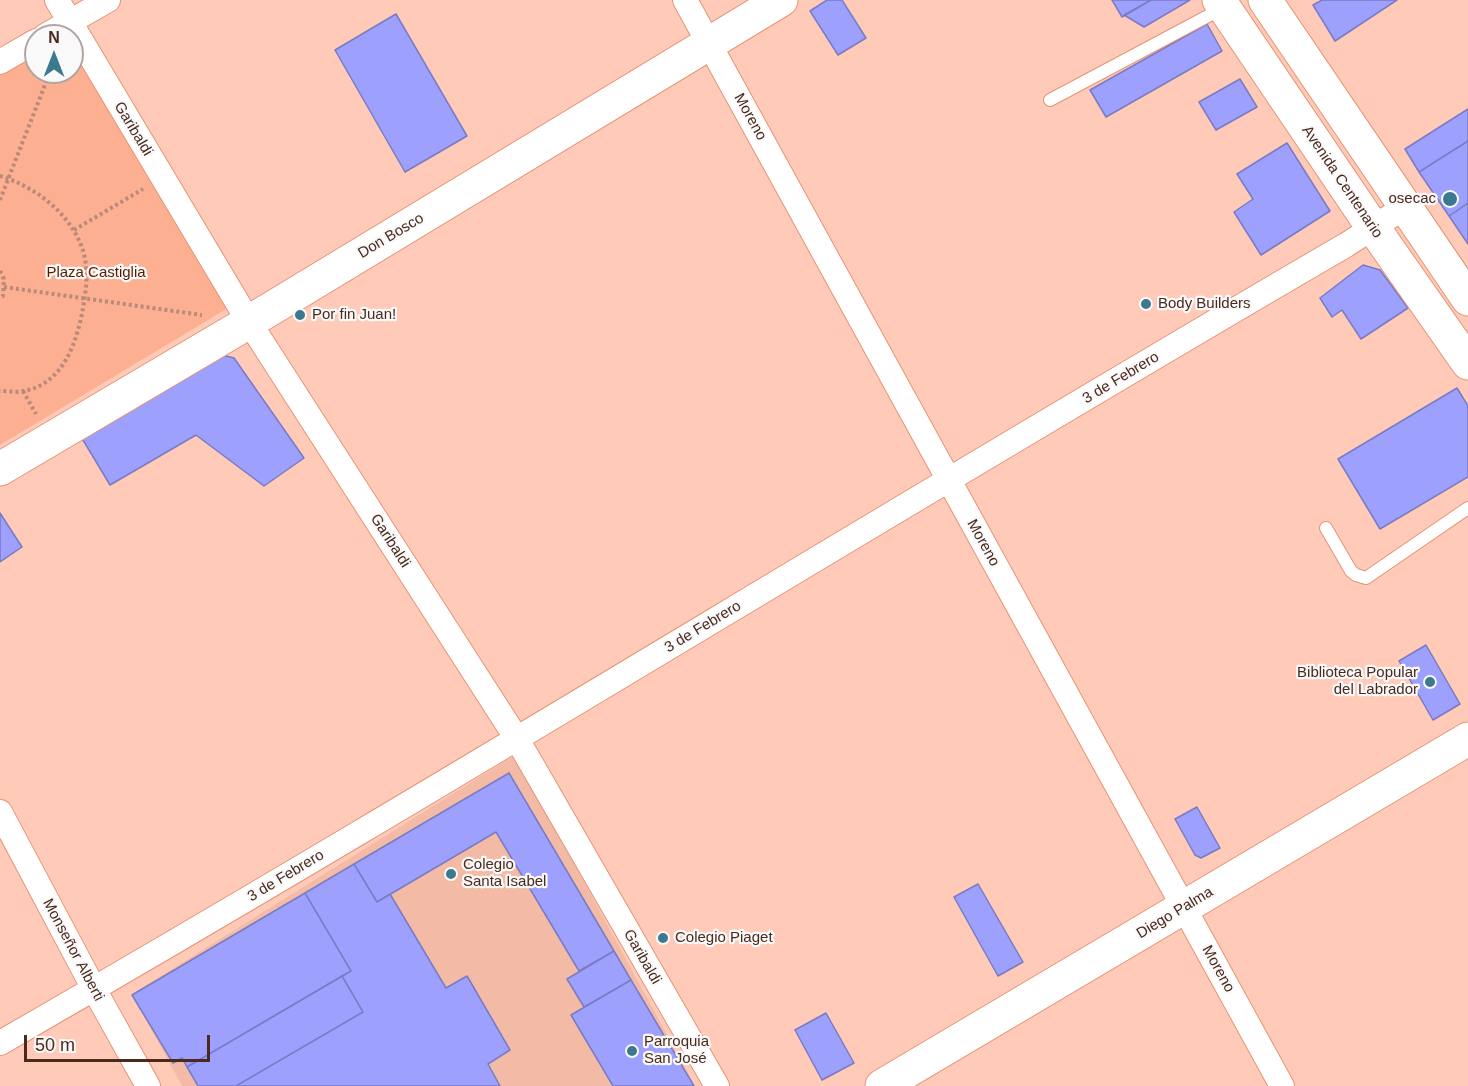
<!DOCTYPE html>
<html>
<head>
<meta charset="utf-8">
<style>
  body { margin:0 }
  #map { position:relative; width:1468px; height:1086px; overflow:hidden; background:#ffcab7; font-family:Helvetica,sans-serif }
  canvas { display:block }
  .north { position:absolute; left:24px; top:24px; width:60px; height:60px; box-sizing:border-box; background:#f9f9f9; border:2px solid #b3a6a1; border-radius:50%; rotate:0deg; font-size:16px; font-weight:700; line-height:24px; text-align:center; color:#4b291d }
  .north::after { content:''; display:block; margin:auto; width:21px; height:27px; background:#3a798e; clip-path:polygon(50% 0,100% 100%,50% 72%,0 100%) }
  .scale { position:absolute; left:24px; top:1035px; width:186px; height:27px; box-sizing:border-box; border:3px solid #4b291d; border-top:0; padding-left:8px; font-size:18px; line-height:21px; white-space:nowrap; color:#4b291d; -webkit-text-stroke:4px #f9f9f9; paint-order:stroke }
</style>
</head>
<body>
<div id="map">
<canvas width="1468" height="1086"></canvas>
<div class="north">N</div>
<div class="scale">50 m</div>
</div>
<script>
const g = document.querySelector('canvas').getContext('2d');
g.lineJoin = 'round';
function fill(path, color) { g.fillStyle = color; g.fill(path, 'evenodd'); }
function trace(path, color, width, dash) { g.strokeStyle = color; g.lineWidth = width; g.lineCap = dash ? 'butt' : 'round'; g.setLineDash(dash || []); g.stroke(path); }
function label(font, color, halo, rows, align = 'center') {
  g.font = font + ' Helvetica,sans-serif'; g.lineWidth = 4.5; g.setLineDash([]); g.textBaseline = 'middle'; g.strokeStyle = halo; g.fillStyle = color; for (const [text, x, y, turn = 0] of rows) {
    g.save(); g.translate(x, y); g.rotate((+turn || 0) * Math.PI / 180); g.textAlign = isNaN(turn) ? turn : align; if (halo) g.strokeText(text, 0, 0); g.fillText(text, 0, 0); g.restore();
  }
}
const built = new Path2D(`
  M515,755L695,1086H182L132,994Z`);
const green = new Path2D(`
  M72,44L228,308L0,445V70L36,49V72H72Z`);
const building = new Path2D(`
  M827,0H842L866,38L838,55L810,11Z
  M1112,0H1151L1122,17Z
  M1151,0H1190L1144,27L1124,15Z
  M1322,0H1397L1335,41L1313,5Z
  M396,14L467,136L405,172L335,50Z
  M1207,24L1222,51L1106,117L1090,90Z
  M1240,79L1257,107L1216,130L1199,102Z
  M1468,109V141L1419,172L1405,149Z
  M1468,141V203L1449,216L1419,172Z
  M1287,143L1330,211L1261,255L1234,212L1253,199L1237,174Z
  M1468,203V244L1449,216Z
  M1363,265L1380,270L1408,308L1361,339L1342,310L1332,317L1320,298Z
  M218,354L234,358L304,458L264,486L196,435L110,485L80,435Z
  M1457,388L1468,406V477L1380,529L1338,459Z
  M0,513L22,547L0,562Z
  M1426,645L1460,704L1433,720L1399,661Z
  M509,773L614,951L579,971L496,832L377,902L354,864Z
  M1197,807L1220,848L1201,858L1195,855L1175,819Z
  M354,864L377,902L390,894L446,988L467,976L510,1050L488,1064L500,1086H236L363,1012L342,976L351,971L305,893Z
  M978,884L1023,962L998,976L954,897Z
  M305,893L351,971L187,1067L182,1058L173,1063L132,995Z
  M614,951L631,980L584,1007L567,979Z
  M342,976L363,1012L236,1086H198L187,1067Z
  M631,980L694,1086H613L571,1015Z
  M826,1013L854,1063L822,1080L795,1030Z`);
const path = new Path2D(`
  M0,176C34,186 68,212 81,245C89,265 87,287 83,308C77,342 63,385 23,391C16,393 7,391 0,391
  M0,200L50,72
  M74,230L143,189
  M0,271L4,279L3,296L0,297
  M4,287L202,315
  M23,391L36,414`);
const lane = new Path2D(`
  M1050,100L1223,8
  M1326,528L1351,571L1356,575L1366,578L1468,508`);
const street = new Path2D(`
  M57,0L249,322L517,739L717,1086
  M685,0L1282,1086
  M45,36L108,0
  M0,62L36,41
  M0,812L94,989L148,1086
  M0,1043C452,783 895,507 1346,245L1405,207`);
const secondary = new Path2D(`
  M1219,0L1363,213L1468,363
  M1265,0L1468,299
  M0,469L249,322L781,0
  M882,1086L1468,739`);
const markers = [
  [1450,199,8,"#3a798e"],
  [1146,304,6,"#3a798e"],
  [300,315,6,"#3a798e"],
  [1430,682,6,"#3a798e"],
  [451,874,6,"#3a798e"],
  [663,938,6,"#3a798e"],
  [632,1051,6,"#3a798e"]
];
const streetNames = [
  ["Moreno",750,117,61],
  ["Garibaldi",133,129,59],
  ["Avenida Centenario",1342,182,56],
  ["Don Bosco",391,236,-31],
  ["3 de Febrero",1121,378,-31],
  ["Garibaldi",390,541,57],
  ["Moreno",983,543,61],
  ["3 de Febrero",703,627,-31],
  ["3 de Febrero",286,876,-31],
  ["Diego Palma",1175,913,-31],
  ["Monseñor Alberti",73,950,62],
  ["Garibaldi",642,957,60],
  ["Moreno",1218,969,61]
];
const poiNames = [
  ["osecac",1436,199,"right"],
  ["Body Builders",1158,304],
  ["Por fin Juan!",312,315],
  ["Biblioteca Popular",1418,673,"right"],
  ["del Labrador",1418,690,"right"],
  ["Colegio",463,865],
  ["Santa Isabel",463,882],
  ["Colegio Piaget",675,938],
  ["Parroquia",644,1042],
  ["San José",644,1059]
];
const parkNames = [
  ["Plaza Castiglia",96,273]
];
fill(built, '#f3bba6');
fill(green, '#fdaf92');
fill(building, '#9da0fd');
trace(building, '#797bc4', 1.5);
trace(lane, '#e69375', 14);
trace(street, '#e69375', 26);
trace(secondary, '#e69375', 35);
trace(path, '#b88a7a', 4, [3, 3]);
trace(lane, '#fff', 12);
trace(street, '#fff', 24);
trace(secondary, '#fff', 33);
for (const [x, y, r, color] of markers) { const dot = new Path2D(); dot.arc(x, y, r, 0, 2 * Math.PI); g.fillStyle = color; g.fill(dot); trace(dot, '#f9f9f9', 2); }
label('15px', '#4b291d', '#f9f9f9', streetNames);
label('15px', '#4b291d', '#f9f9f9', poiNames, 'left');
label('15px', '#591b00', '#f9f9f9', parkNames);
</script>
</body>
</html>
